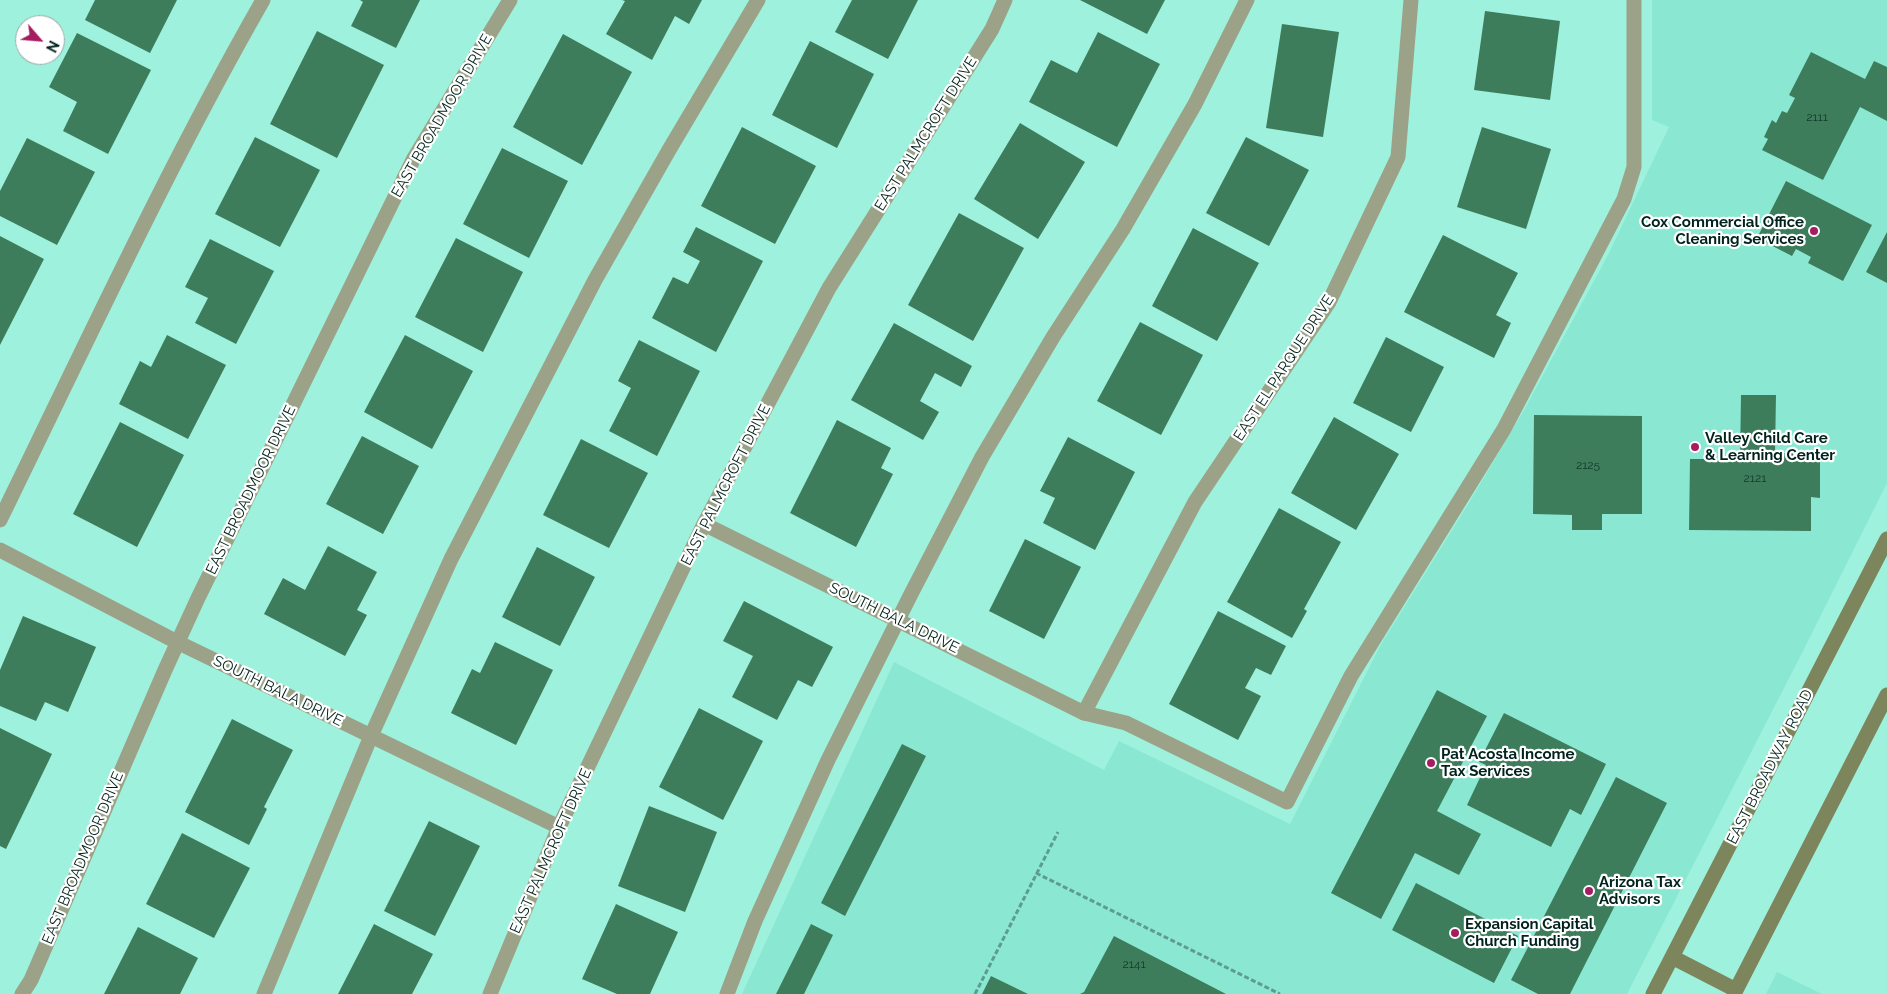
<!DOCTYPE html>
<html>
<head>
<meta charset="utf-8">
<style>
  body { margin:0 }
  #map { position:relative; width:1887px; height:994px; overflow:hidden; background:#9ef1dd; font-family:Raleway,sans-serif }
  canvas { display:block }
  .north { position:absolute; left:15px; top:15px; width:50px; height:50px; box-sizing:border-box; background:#fff; border:1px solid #99a7a4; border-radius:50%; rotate:117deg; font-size:14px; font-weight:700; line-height:20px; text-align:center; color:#00221c }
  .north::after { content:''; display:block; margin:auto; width:18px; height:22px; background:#a71c60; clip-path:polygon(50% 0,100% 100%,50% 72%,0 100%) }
</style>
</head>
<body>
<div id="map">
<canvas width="1887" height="994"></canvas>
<div class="north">N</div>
</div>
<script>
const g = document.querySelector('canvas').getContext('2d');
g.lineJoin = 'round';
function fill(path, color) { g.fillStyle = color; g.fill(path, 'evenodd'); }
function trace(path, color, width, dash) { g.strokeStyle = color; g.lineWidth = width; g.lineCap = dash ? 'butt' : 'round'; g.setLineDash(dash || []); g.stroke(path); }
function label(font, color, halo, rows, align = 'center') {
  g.font = font + ' Raleway,sans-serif'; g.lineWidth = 4.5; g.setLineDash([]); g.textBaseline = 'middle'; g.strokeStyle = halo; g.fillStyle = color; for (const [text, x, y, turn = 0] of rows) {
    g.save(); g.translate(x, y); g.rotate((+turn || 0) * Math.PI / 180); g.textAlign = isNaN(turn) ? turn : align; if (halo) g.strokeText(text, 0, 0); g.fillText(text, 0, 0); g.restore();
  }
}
const built = new Path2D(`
  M1652,0H1887V483L1802,653L1627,994H742L894,662L1104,770L1119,741L1290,824L1380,646L1470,501L1523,412L1608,255L1669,127L1652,120Z
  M1777,972L1822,994H1766Z`);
const building = new Path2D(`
  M95,0H177L150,53L85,20Z
  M360,0H420L396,48L351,26L363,2Z
  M622,0H702L689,24L675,16L652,60L606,34L625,1Z
  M852,0H918L888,59L835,32Z
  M1080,0H1165L1147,34Z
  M1485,11L1560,21L1550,100L1474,90Z
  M1282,24L1339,32L1323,137L1266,128Z
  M317,31L384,65L337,158L270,124Z
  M1098,32L1160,64L1117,147L1029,102L1051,60L1077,73Z
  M77,33L151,70L108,154L63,131L77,102L49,87Z
  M563,34L632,72L582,165L513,127Z
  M810,41L874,74L837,148L772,115Z
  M1811,52L1865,79L1874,61L1887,67V121L1860,107L1823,180L1762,150L1768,139L1764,137L1772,120L1776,123L1782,111L1787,113L1795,98L1789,95Z
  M1020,123L1085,162L1038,239L974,199Z
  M742,127L816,166L775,244L701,206Z
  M1482,127L1551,149L1526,229L1457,207Z
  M255,137L320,170L280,247L215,214Z
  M1246,137L1309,170L1269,246L1206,213Z
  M27,138L95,172L57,245L0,216V191Z
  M502,148L568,181L529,258L463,224Z
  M1786,181L1872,225L1843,281L1808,263L1811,257L1796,249L1792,256L1757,238Z
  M959,213L1024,248L973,341L908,305Z
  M696,227L763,261L716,352L652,318L673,277L688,284L700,261L683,252Z
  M1193,228L1259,263L1217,341L1152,306Z
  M1887,232V283L1866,272Z
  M1443,235L1518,273L1496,315L1511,323L1494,358L1404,312Z
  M0,236L44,259L0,345Z
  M456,238L523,272L483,352L415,317Z
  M210,239L274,271L236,344L195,323L208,298L185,287Z
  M1140,322L1203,355L1161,435L1097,401Z
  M894,323L972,366L961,387L935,373L920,401L939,412L923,440L851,400Z
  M167,335L226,365L188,439L119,404L140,361L151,367Z
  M405,335L473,371L432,449L364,412Z
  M1386,337L1444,367L1411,432L1353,403Z
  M639,340L700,371L657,456L609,431L631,388L618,381Z
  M1741,395H1776L1775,453H1820V498L1811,497V531L1689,530L1690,459H1740Z
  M1534,415L1642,416V514H1602V530H1572V515L1533,514Z
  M1334,417L1399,454L1356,530L1291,493Z
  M837,420L891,448L881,468L893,474L856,547L790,513Z
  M120,422L184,455L137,547L73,514Z
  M362,436L419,466L383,534L326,504Z
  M1068,437L1135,472L1095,550L1043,523L1055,498L1040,491Z
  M581,439L648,473L609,548L543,515Z
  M1279,508L1341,542L1304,609L1307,611L1292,638L1227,602Z
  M1025,539L1081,567L1044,639L989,611Z
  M328,546L377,572L357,610L367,615L345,656L264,614L283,578L305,590Z
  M537,547L595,577L560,646L502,617Z
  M744,601L833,647L812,687L798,680L777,720L732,697L753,656L723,641Z
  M1218,611L1286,646L1271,675L1256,668L1245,688L1261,696L1238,740L1169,704Z
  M23,616L96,647L68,712L45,702L36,721L0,706V670Z
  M495,642L553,670L516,745L451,713L472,669L480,673Z
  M1437,690L1487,716L1437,811L1481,834L1459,875L1415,853L1381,919L1331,893Z
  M699,708L763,741L723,820L659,787Z
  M1504,713L1606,764L1581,815L1570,809L1551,847L1467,805L1486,765L1479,762Z
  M232,719L293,750L264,807L267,809L249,845L185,812Z
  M0,728L52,754L6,849L0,846Z
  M902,744L926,756L845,916L821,903Z
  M1616,777L1667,803L1570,994H1538L1511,980Z
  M649,806L717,832L685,912L618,886Z
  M429,821L480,846L435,936L384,911Z
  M182,833L250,868L214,938L146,904Z
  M1416,883L1518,936L1494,983L1392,930Z
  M616,904L678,932L650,994H617L582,979Z
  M374,924L433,954L412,994H338Z
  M811,924L833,935L804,994H776Z
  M138,927L198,958L180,994H104Z
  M1114,936L1226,994H1080L1084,992Z
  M991,976L1028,994H982Z`);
const path = new Path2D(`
  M1036,873L1280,994
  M975,994L1058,832`);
const service = new Path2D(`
  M0,520C85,346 167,168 263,0
  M1084,713L1126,723L1287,802L1351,676L1504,429L1624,199L1634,167V0
  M264,994L371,736L451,559L595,280L669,150L758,0
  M727,994L755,921L828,760L911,594L982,457L1053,337L1123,229L1195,104L1247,0`);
const minor = new Path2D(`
  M704,524L1084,713L1195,502L1329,302L1398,157L1411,0
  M0,550L177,642L559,827
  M22,994L31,980L165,670L198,598L413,160L510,0
  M490,994L559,827L704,524L829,288L992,29L1005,0`);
const secondary = new Path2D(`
  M1672,957L1736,990
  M1653,994L1887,539
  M1734,994L1887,695`);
const markers = [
  [1814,231,5,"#a71c60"],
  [1695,447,5,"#a71c60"],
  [1431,763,5,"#a71c60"],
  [1589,891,5,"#a71c60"],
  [1455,933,5,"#a71c60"]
];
const numberNames = [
  ["2111",1817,117],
  ["2125",1588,465],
  ["2121",1755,478],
  ["2141",1134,964]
];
const streetNames = [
  ["EAST BROADMOOR DRIVE",442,116,-60],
  ["EAST PALMCROFT DRIVE",926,134,-58],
  ["EAST EL PARQUE DRIVE",1284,368,-57],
  ["EAST PALMCROFT DRIVE",726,485,-63],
  ["EAST BROADMOOR DRIVE",251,490,-64],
  ["SOUTH BALA DRIVE",894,618,26],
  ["SOUTH BALA DRIVE",278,691,26],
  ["EAST BROADWAY ROAD",1770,767,-63],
  ["EAST PALMCROFT DRIVE",551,851,-66],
  ["EAST BROADMOOR DRIVE",83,858,-67]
];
const poiNames = [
  ["Cox Commercial Office",1804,222,"right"],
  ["Cleaning Services",1804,239,"right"],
  ["Valley Child Care",1705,438],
  ["& Learning Center",1705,455],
  ["Pat Acosta Income",1441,754],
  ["Tax Services",1441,771],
  ["Arizona Tax",1599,882],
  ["Advisors",1599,899],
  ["Expansion Capital",1465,924],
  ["Church Funding",1465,941]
];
fill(built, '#8ae8d2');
fill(building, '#3e7d5b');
trace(path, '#5d9c8e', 3, [5, 2.5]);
trace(service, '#9ca287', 15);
trace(minor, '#9ca287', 15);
trace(secondary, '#7d855d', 15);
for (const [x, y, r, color] of markers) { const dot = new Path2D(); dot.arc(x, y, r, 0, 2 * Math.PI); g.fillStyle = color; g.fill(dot); trace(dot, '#fff', 2); }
label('12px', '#10392c', null, numberNames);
label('15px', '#00221c', '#fff', streetNames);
label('bold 15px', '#00221c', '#fff', poiNames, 'left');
</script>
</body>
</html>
